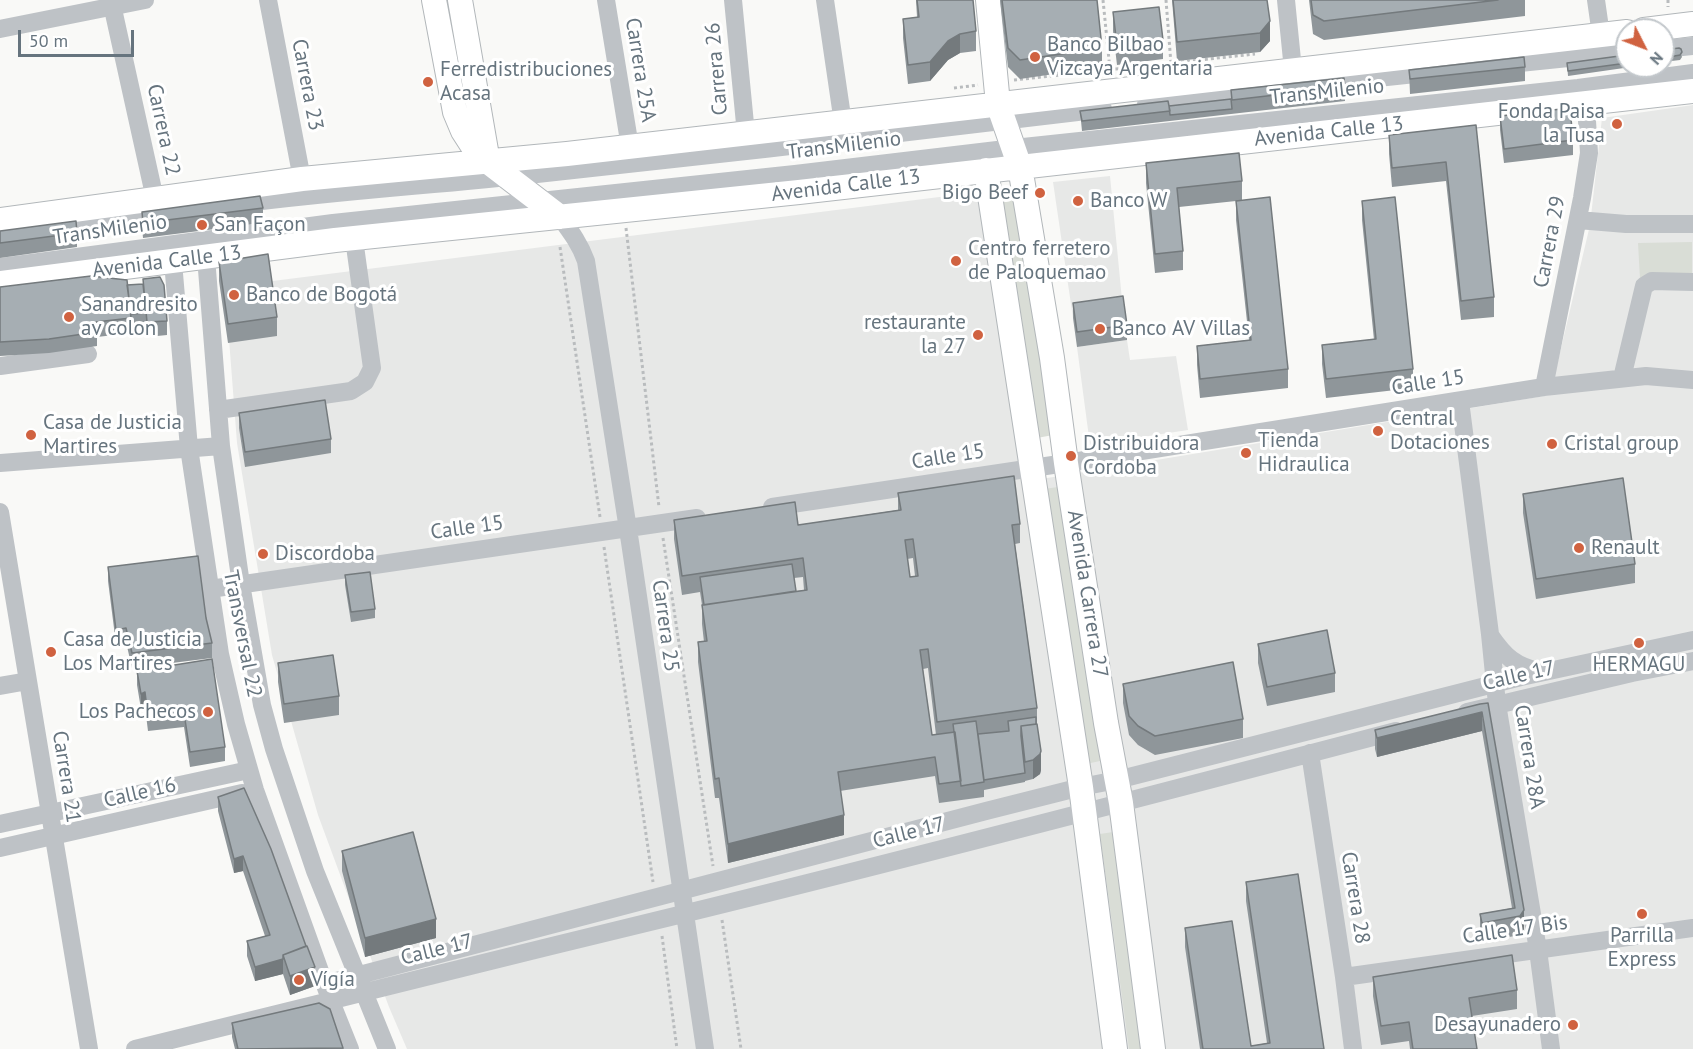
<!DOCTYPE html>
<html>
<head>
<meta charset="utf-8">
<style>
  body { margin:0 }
  #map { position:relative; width:1693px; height:1049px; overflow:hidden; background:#f9f9f7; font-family:"PT Sans",sans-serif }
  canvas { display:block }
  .north { position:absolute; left:1615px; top:18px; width:60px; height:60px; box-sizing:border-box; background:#fff; border:2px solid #c2c7cb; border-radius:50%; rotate:132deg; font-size:16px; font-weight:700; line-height:24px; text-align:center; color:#66747e }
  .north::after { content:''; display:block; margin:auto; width:21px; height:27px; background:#d06240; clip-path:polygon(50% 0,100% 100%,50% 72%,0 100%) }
  .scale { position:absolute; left:18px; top:30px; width:116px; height:27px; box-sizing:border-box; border:3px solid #66747e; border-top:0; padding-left:8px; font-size:18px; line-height:21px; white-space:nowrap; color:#66747e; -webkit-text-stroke:4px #fff; paint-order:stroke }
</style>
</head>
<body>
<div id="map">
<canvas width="1693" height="1049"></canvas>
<div class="north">N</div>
<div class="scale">50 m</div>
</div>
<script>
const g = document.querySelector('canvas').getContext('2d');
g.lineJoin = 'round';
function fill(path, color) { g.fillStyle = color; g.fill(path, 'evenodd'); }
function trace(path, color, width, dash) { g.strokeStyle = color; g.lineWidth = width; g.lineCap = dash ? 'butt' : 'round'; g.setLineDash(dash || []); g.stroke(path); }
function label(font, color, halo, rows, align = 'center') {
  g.font = font + ' "PT Sans",sans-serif'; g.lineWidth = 6; g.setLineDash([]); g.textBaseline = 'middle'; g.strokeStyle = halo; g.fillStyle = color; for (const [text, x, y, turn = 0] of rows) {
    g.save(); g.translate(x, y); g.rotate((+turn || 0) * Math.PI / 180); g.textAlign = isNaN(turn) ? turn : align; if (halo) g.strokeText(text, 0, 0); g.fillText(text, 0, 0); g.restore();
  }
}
const built = new Path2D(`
  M1693,105V1049H407L389,1007L318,815L272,655L237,443L225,287L979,192L1023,482L1550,395L1590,225L1602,118Z
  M1110,176L1123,310L1073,318L1053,182Z
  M1127,340L1130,360L1176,356L1188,430L1090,445L1077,347Z`);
const green = new Path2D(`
  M1016,198L1053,435L1037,438L1000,201Z
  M1692,242V278L1640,279L1638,243Z
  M1058,487L1100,761L1086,764L1044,489Z
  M1113,832L1143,1049H1129L1100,834Z`);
const path = new Path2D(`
  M1103,0L1110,70
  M1166,0L1171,64
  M1668,0V7
  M1014,80L1255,54
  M954,88L978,85
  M626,228L659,507
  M560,247L600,517
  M663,538L713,866
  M604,547L653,882
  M722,920L741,1049
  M662,936L677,1049`);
const minor = new Path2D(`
  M111,0L155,199
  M268,0L302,179
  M606,0L630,147
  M733,0L746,134
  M825,0L843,123
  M1286,0L1293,70
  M1596,0L1601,35
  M0,29L145,0
  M1663,49L1693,46
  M1500,65L1627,52
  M1321,84L1434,72
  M1146,104L1255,91
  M239,204C338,191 437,185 537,174C726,154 914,132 1103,109
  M560,217C571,232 580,244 586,261L630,542L705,1049
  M1578,220L1626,224H1693
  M52,230L164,215
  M206,257L221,446L241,584L262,705L274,749L315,871L387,1049
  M173,262L189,448L220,654L236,724L255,790L330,999L350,1049
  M0,267L333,223L795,174L1014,148L1578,88L1693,73
  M0,366L88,354
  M1622,378L1644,286L1652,281L1693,282
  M1544,387L1582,198L1589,153L1586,105
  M1460,401L1490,634L1497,704L1538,950L1551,1049
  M218,410L351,391L365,382L372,368L354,239
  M0,463L221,446
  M772,507L1066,463L1544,387L1646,376L1693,380
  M0,512L89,1049
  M210,589L697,518
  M1490,635C1505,657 1515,666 1541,672
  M0,686L28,681
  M1467,712L1632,673L1693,661
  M1310,753L1344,977L1353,1049
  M0,824L249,770
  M0,848L242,793
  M1344,977L1693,928
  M325,984L986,811L1081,787L1117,780L1521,677L1693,640
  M135,1049C319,1002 503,958 687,913C924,855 1160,793 1396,731`);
const major = new Path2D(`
  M434,0L455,112L463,131L472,145L488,162L560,217
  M460,0L488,162
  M988,0L998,104L1020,167L1052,358L1066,463L1106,723L1121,803L1153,1049
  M1644,30L1693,24
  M986,170L1081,787L1115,1049
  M0,220L302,179L567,154L1627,32
  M0,283L335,240L799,192L1693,91`);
const wall = new Path2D(`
  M916,0H973L976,31V51L960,53L948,60L930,81L908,84L903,38V19L917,17Z
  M1000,0H1097L1102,48V67L1020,79L1008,67Z
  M1172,0H1267L1270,41L1260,52L1177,61Z
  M1309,0H1525V16L1324,40L1313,34Z
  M1113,12L1163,40V59L1117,65L1113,31Z
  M1679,48L1682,57L1680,60L1663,62V50Z
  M1627,55V66H1638L1568,76L1567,63Z
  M1525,67V81L1410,94L1409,70Z
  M1345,87V101L1082,131L1080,111L1169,106L1231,99V90Z
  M1500,116L1573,140V155L1504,163L1500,130Z
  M1476,125L1494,297V317L1461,320L1446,181L1392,187L1389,154V135Z
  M1146,163L1242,181V200L1288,369V388L1200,398L1197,365V346L1249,340L1236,220V201L1179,207L1183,251V270L1155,273L1146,183Z
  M1362,201L1413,369V388L1326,398L1322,364V345L1374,340L1362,220Z
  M263,208V223L143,238L142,227V212Z
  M0,231L77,233V247L0,258Z
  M219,262L277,317V336L228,343L219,281Z
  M127,285L167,321V335L147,337L145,322L131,324V333L97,337V346L49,353L0,356V287Z
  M1073,303L1127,325V340L1077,347L1073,318Z
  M239,413L331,439V453L245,467L239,428Z
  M898,493L1020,524V543L1015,544L1037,708V724L1041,770L1040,774L1033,779L1025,781V782L984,790V797L939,803L935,776L840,791L844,835L728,863L719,798H715L698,662V642H704L702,624V605L700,592L682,595L674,539V520L798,525L898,510ZM913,558L915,576L910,577L907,559ZM803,577L804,590L796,591L794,578ZM928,668L936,735H932L923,669Z
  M1523,494L1635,564V583L1536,599L1523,513Z
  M108,567L206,618L212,643V658L132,668L126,642L116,644L108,581Z
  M345,575L375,609V618L351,622L345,585Z
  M1258,644L1335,673V692L1267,706L1258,663Z
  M278,663L339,696V715L284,723L278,682Z
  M137,671L225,747V761L190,767L184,727L148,731L145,707L141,709L137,685Z
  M1123,684L1243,719V738L1155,755L1138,745L1129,735L1123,703Z
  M1480,704L1524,929L1520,935L1482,942L1480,933V914L1512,908L1482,731L1377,757L1375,749V730Z
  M218,797L315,986L290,995L283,974L255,981L247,956V941L265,936L243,871L234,873L218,811Z
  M342,851L436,938L365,957L342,871Z
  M1246,882L1324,1049H1200L1185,947V928L1251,1046L1267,1043L1246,901Z
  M1373,977L1517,990V1009L1472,1016L1477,1049H1410L1409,1041L1381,1045L1373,996Z
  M232,1023L343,1048L344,1049H235L232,1037Z`);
const shadedWall = new Path2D(`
  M1270,21V41L1260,52V33Z
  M960,34V53L948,60L930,81V62L948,41Z
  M145,692V707L141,709V694Z
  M1482,712V731L1377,757V738Z
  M1041,751V770L1040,774L1033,779V760Z
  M844,815V835L728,863V844Z
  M243,856V871L234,873V859Z
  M1524,910V929L1520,935V916Z
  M436,919V938L365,957V938Z
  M283,959V974L255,981V967Z
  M315,967V986L290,995V976Z`);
const building = new Path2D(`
  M917,0H973L976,31L960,34L948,41L930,62L908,65L903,19L919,17Z
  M1002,0H1097L1102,48L1020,60L1008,48Z
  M1173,0H1267L1270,21L1260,33L1177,42Z
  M1311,0H1498L1324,21L1313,15Z
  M1159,7L1163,40L1117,45L1113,12Z
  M1679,48L1681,49L1682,52L1680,55L1663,58V50Z
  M1627,55V63L1568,71L1567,63Z
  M1524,57L1525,67L1410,79L1409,70Z
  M1344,78L1345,87L1232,100L1231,90Z
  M1231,99L1232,109L1170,115L1169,106Z
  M1168,101L1170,111L1082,121L1080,111Z
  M1570,108L1573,140L1504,149L1500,116Z
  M1476,125L1494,297L1461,301L1446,162L1392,168L1389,135Z
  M1239,153L1242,181L1177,188L1183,251L1155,254L1146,163Z
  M260,196L263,208L143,223L142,212Z
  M1270,197L1288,369L1200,379L1197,346L1251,340L1236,201Z
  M1395,197L1413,369L1326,379L1322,345L1376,339L1362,201Z
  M76,221L77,233L0,243V231Z
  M268,254L277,317L228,324L219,262Z
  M91,276L127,280L131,318L96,322L97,332L49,339L0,342V287Z
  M160,277L164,285L167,321L147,322L143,279Z
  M143,284L146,313L131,314L127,285Z
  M1123,296L1127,325L1077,332L1073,303Z
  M325,400L331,439L245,452L239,413Z
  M1014,476L1020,524L1012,525L1037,708L937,722L928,649L920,650L932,735L955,732L961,781L939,784L935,757L838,772L844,815L728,844L719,778L715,779L698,642L707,641L702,605L807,590L803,558L682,576L674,520L795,502L798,525L901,510L898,493ZM913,539L918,576L910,577L905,540Z
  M1623,478L1635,564L1536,579L1523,494Z
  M198,556L206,618L212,643L132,653L126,628L116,630L108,567Z
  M792,564L796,591L704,605L700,577Z
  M370,572L375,609L351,612L345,575Z
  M1327,630L1335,673L1267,687L1258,644Z
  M333,655L339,696L284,704L278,663Z
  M212,659L225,747L190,752L184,713L148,717L145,692L141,694L137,671Z
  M1233,662L1243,719L1155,736L1138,726L1129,716L1123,684Z
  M1488,703L1524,910L1520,916L1482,923L1480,914L1515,908L1482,712L1377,738L1375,730L1480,704Z
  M1036,717V724L1021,726V736L1025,773L984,780L978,734L1009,731L1008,721Z
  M976,721L984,782L961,786L953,724Z
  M1037,724L1041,751L1040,754L1033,760L1025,762L1021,726Z
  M244,788L271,849L306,946L283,955V959L255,967L247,941L270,935L243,856L234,859L218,797Z
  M413,832L436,919L365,938L342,851Z
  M1298,874L1324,1049H1203L1185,928L1232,921L1251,1046L1270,1043L1246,882Z
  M307,946L315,967L290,976L283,955Z
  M1512,955L1517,990L1469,998L1477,1049H1413L1409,1022L1381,1026L1373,977Z
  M319,1003L330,1009L343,1048L238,1049L232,1023Z`);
const markers = [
  [1035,57,6,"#d06240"],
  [428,82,6,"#d06240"],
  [1617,124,6,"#d06240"],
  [1040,193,6,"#d06240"],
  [1078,201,6,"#d06240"],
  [202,225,6,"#d06240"],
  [956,261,6,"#d06240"],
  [234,295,6,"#d06240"],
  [69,317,6,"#d06240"],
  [1100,329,6,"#d06240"],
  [978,335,6,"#d06240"],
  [1378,431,6,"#d06240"],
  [31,435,6,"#d06240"],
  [1552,444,6,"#d06240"],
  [1246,453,6,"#d06240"],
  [1071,456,6,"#d06240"],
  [1579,548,6,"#d06240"],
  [263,554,6,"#d06240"],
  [1639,643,6,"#d06240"],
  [51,652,6,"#d06240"],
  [208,712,6,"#d06240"],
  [1642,914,6,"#d06240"],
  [299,980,6,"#d06240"],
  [1573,1025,6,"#d06240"]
];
const poiNames = [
  ["Banco Bilbao",1047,45],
  ["Vizcaya Argentaria",1047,69],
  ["Ferredistribuciones",440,70],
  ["Acasa",440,94],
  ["Fonda Paisa",1605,112,"right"],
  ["la Tusa",1605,136,"right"],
  ["Bigo Beef",1028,193,"right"],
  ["Banco W",1090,201],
  ["San Façon",214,225],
  ["Centro ferretero",968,249],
  ["de Paloquemao",968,273],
  ["Banco de Bogotá",246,295],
  ["Sanandresito",81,305],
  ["av colon",81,329],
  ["restaurante",966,323,"right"],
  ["la 27",966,347,"right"],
  ["Banco AV Villas",1112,329],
  ["Central",1390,419],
  ["Dotaciones",1390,443],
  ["Casa de Justicia",43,423],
  ["Martires",43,447],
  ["Tienda",1258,441],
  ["Hidraulica",1258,465],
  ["Distribuidora",1083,444],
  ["Cordoba",1083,468],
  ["Cristal group",1564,444],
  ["Renault",1591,548],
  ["Discordoba",275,554],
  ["Casa de Justicia",63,640],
  ["Los Martires",63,664],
  ["HERMAGU",1639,665,"center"],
  ["Los Pachecos",196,712,"right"],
  ["Parrilla",1642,936,"center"],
  ["Express",1642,960,"center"],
  ["Vígía",311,980],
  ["Desayunadero",1561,1025,"right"]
];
const streetNames = [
  ["Carrera 26",717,69,-95],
  ["Carrera 25A",640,70,81],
  ["Carrera 23",307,85,79],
  ["TransMilenio",1327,92,-6],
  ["Carrera 22",163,130,78],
  ["Avenida Calle 13",1329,132,-6],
  ["TransMilenio",844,146,-7],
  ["Avenida Calle 13",846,186,-7],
  ["TransMilenio",110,230,-8],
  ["Carrera 29",1550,242,-79],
  ["Avenida Calle 13",167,262,-7],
  ["Calle 15",1428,383,-9],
  ["Calle 15",948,457,-9],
  ["Calle 15",467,528,-8],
  ["Avenida Carrera 27",1087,594,81],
  ["Carrera 25",665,626,82],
  ["Transversal 22",242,634,79],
  ["Calle 17",1519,676,-13],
  ["Carrera 28A",1529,757,81],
  ["Carrera 21",66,777,81],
  ["Calle 16",140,793,-13],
  ["Calle 17",909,833,-14],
  ["Carrera 28",1355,898,81],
  ["Calle 17 Bis",1515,930,-8],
  ["Calle 17",437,950,-14]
];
fill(built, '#e7e8e7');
fill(green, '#d9ddd6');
trace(major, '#b2b7ba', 26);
trace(path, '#b9bcbe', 3, [3, 3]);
trace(minor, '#bec2c6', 18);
trace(major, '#fff', 24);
fill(wall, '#8f969a');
fill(shadedWall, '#747a7d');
fill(building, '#a6aeb3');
trace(building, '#747a7d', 1.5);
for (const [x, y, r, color] of markers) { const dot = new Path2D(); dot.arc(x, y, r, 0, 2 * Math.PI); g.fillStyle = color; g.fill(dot); trace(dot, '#fff', 2); }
label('21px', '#66747e', '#fff', poiNames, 'left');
label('21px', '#66747e', '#fff', streetNames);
</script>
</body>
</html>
